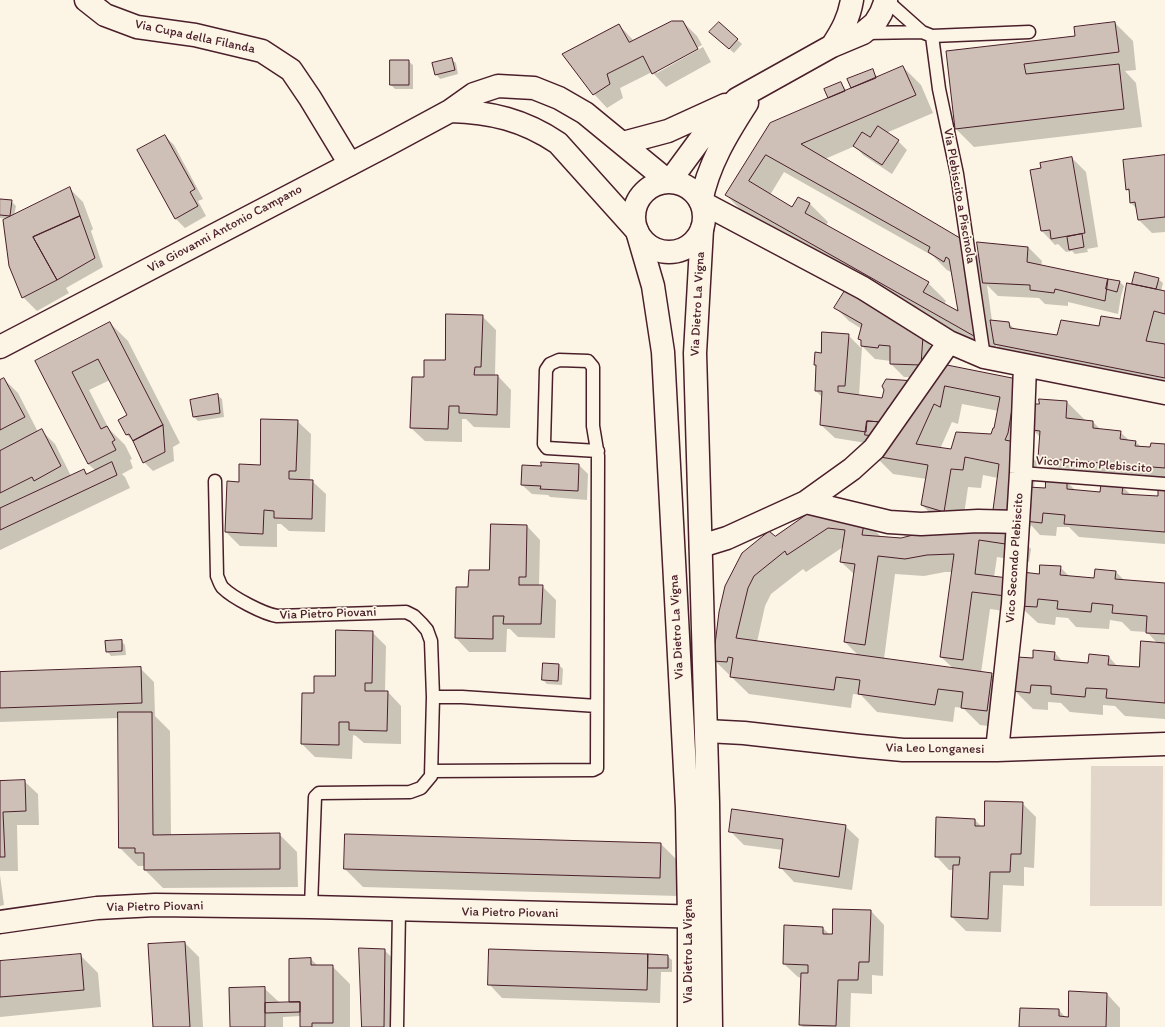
<!DOCTYPE html>
<html>
<head>
<meta charset="utf-8">
<style>
  body { margin:0 }
  canvas { display:block; background:#fcf5e5 }
</style>
</head>
<body>
<canvas width="1165" height="1027"></canvas>
<script>
const g = document.querySelector('canvas').getContext('2d');
g.lineJoin = 'round';
function fill(path, color) { g.fillStyle = color; g.fill(path, 'evenodd'); }
function trace(path, color, width, dash) { g.strokeStyle = color; g.lineWidth = width; g.lineCap = dash ? 'butt' : 'round'; g.setLineDash(dash || []); g.stroke(path); }
function label(font, color, halo, rows, align = 'center') {
  g.font = font + ' Itim,sans-serif'; g.lineWidth = 3.5; g.setLineDash([]); g.textBaseline = 'middle'; g.strokeStyle = halo; g.fillStyle = color; for (const [text, x, y, turn = 0] of rows) {
    g.save(); g.translate(x, y); g.rotate((+turn || 0) * Math.PI / 180); g.textAlign = isNaN(turn) ? turn : align; if (halo) g.strokeText(text, 0, 0); g.fillText(text, 0, 0); g.restore();
  }
}
const green = new Path2D(`
  M1091,766H1163L1162,906H1090Z`);
const shadow = new Path2D(`
  M683,22L697,36L702,45L657,70V73L703,47L711,62L666,87L652,72L620,88L623,98L607,108L594,94L619,25L633,40Z
  M719,23L742,44L734,53L715,36Z
  M1115,23L1133,41L1136,70L1125,71L1136,83L1142,127L974,147L956,129L947,52L1076,36Z
  M451,59L456,63L458,74L440,79L436,74Z
  M408,61L413,65V89H395L391,85Z
  M903,67L921,85L933,113L886,133L898,141L907,150L892,174L863,155L855,146L825,159L965,241L980,257L978,243L1028,247L1042,261L1041,266L1120,282L1124,286L1121,296L1118,314L1068,302V306L1045,304L1039,298L998,296L987,285L992,321L1008,323L1015,329L1058,336L1100,327L1121,321L1136,286L1134,284L1158,279L1163,283L1161,291L1165,292V391L1013,362L996,345L998,357L744,213L726,195L770,124L829,99L825,90L841,83L847,91L853,88L849,80L872,70L878,78ZM784,172L933,256L947,270L953,273L960,313L944,304L946,301L928,283L826,225L828,222L810,204L793,208L770,195Z
  M165,136L174,145L203,199L198,201L206,216L185,228L175,218Z
  M1165,156V232L1152,233L1139,220L1137,209L1131,203L1130,193L1127,189Z
  M1072,158L1086,172L1098,247L1087,249L1088,252L1075,254L1072,251L1066,252L1058,244L1055,245L1042,231V169Z
  M69,188L83,202L93,229L91,231L103,267L66,288L69,293L37,311L23,297L10,266L9,219L0,218V200L11,201L16,206L14,216Z
  M836,308L922,337L936,351L934,376L1017,380L1035,398L1034,405H1040V400L1067,402L1085,420L1093,422L1101,430L1120,432L1130,441L1136,442L1142,448L1151,449L1165,445V484L1057,475L1039,457L1041,438L1033,430L1026,451L1037,462L1034,488L1046,489L1067,482L1076,491L1101,493L1122,486L1131,495L1159,497L1165,489V544L1079,537L1069,527H1057L1056,536L1040,535L1031,525L1030,529L1012,528L995,510L998,478L983,475L981,488L968,487L962,529L1013,531L1031,549L1029,562L997,557L994,577L1008,579L1040,575L1060,567L1070,577L1095,579L1116,572L1125,581L1165,584V719L1125,716L1115,706L1103,705V715L1070,712L1061,703L1048,702V710L1033,709L1015,691L1034,659L1055,653L1063,662L1089,664L1109,657L1118,667L1140,668L1157,643L1147,632L1131,631L1122,622L1110,620L1109,629L1076,627L1068,618L1056,617L1055,625L1038,623L1024,610V614L990,609L981,673L991,674L1009,692L1004,728L980,725L963,708L955,707L953,722L877,712L861,695L853,694L851,708L749,694L714,660L720,612L775,538L864,519L882,538L901,539L934,531L940,523L922,505L927,479L893,474L875,456L879,445L835,438L821,425L823,398L816,391L817,366L815,364L822,354L848,335L861,348L862,342L859,339L862,329L849,321ZM862,346L875,359L891,361V364L904,377L933,378L883,399L859,396ZM962,404L999,411L995,430L992,435L952,450L940,449L952,422L958,424ZM843,547L841,562L855,575L845,642L859,656L757,642L765,606L771,594L803,569L806,572ZM945,572H953L941,657L954,669L884,659L895,574L924,576Z
  M482,316L496,330L495,376H498L511,390L510,428L474,427L466,419H462V442L425,441L411,428L425,378L446,361Z
  M110,323L128,341L180,443L173,447L174,461L153,471L144,462L134,442L127,435L120,420L128,416L110,380L89,390L109,429L125,445L132,459L130,460L133,468L122,474L125,477L130,488L0,550V381L4,379L18,393L38,432L42,431L55,444L71,476L84,470L88,474L96,471L88,464L36,361Z
  M217,395L222,399L224,417L198,421L194,417L191,401Z
  M297,421L311,434L310,481H312L326,494L325,532L289,531L281,524H277V547L240,546L226,532L261,466Z
  M542,463L579,465L588,474L587,500L550,497L548,495L532,494L522,485L542,467Z
  M527,526L540,540L539,586H542L556,600L555,638L518,637L510,629H507L506,652H469L456,638L469,589L490,571Z
  M372,632L386,646L385,692H388L401,706V744L364,743L356,736L353,735L352,759L315,757L302,744L315,694L336,677Z
  M121,641L125,645L126,655L111,656L107,651Z
  M559,665L563,669L562,685L547,684L543,680Z
  M140,668L154,682L155,716L170,731L171,835L279,834L297,852L298,887L163,888L145,870V866H138L120,848L119,718L0,722V673ZM137,852L149,854H139Z
  M24,781L38,794L39,825H17L18,871H0V782Z
  M1022,803L1036,817L1034,868L1024,867V886L1003,885L1001,932L966,931L952,917L954,870H949L936,856L975,820L982,827H985Z
  M845,826L859,839L852,890L794,882L781,868L783,850L744,845L730,831Z
  M661,844L679,862L678,896L363,887L345,869Z
  M0,875L4,905L0,906Z
  M871,911L884,925L883,976L872,975V994L851,993L850,1027H803L800,1025L802,978L798,977L784,964L823,928L830,935Z
  M185,943L199,957L203,1027H154L149,945Z
  M384,950L398,963V1027H363Z
  M490,950L667,956L672,960V972H661L660,1003L502,998L489,984Z
  M80,955L98,973L101,1007L0,1017V962Z
  M311,959L318,966H332L350,984V1027H302L301,1016L283,1017V1027H231L264,988L280,1003H292L290,1002Z
  M1107,994L1120,1008V1027H1020L1059,1010L1066,1018H1069Z`);
const building = new Path2D(`
  M672,21H683L698,49L652,74L643,56L607,74L610,84L593,95L562,54L619,24L629,42Z
  M719,22L738,39L729,49L709,32Z
  M1115,22L1119,52L1024,64L1026,74L1119,64L1124,109L955,129L946,51L1075,36L1074,27Z
  M452,58L455,70L435,75L432,63Z
  M390,60H409V85H390Z
  M903,66L916,95L801,144L965,241L981,340L725,195L770,123ZM766,155L930,247L928,252L944,262L946,257L949,259L958,311L923,292L929,282L805,213L810,203L798,197L792,207L749,181Z
  M873,69L876,78L851,88L847,79Z
  M841,82L845,91L828,98L824,89Z
  M878,126L899,140L882,165L853,146L862,132L870,137Z
  M165,135L195,189L190,192L198,206L175,219L137,150Z
  M1165,155V217L1138,220L1135,202L1130,203L1129,189L1126,190L1123,160Z
  M1072,157L1085,233L1051,239L1050,230L1041,231L1030,170L1041,168L1040,163Z
  M70,187L80,216L33,237L57,280L22,298L9,266L3,220Z
  M0,199L12,200L10,216L0,215Z
  M80,216L95,258L57,280L33,237Z
  M1082,234L1084,247L1069,250L1067,237Z
  M977,242L1028,247L1027,262L1108,279L1105,301L1055,289L1054,293L1030,290V285L983,283Z
  M1135,272L1159,278L1156,289L1132,284Z
  M1108,279L1120,281L1117,292L1106,289Z
  M1127,283L1165,291V314L1154,311L1146,341L1165,344V378L994,344L990,320L1009,322L1010,328L1057,335L1061,320L1099,326L1101,316L1120,319Z
  M846,289L923,336L921,365L890,364V346L879,345L878,348L861,346V340L858,339L862,324L834,308Z
  M446,314L483,315L481,367H475L474,375H498L497,415L459,413V406H449L448,429L410,428L412,377H424V360H445Z
  M110,322L163,425L133,441L129,434L126,435L118,420L127,415L98,359L72,372L101,429L107,426L115,440L112,442L116,450L88,464L35,361Z
  M822,332L849,334L845,386H838V392L882,398L884,390L882,386L886,379L915,381L893,409L888,408L882,422L867,421L866,432L820,425L822,391H815L816,365H814L815,352L821,353Z
  M942,364L1017,379L1008,433L1005,440L1020,443L1013,512L993,510L999,464L965,457L963,470L951,469L944,512L921,505L928,465L874,456ZM945,386L1000,397L994,428H993L991,434L956,432L951,449L916,444L934,404L940,407Z
  M4,378L25,417L0,430V380Z
  M218,394L220,413L193,417L190,400Z
  M1039,399L1067,401L1066,418L1093,421V428L1121,431L1120,439L1136,441L1135,446L1150,447L1151,443L1165,444V468L1038,458L1040,431L1032,430L1034,404H1039Z
  M261,419L298,420L296,471H289V479L313,480L312,519L274,518V511L264,510L263,534L225,532L227,481L239,482V464L260,465Z
  M867,421L882,422L875,436L865,435Z
  M163,425L165,452L143,463L133,441Z
  M42,429L61,466L34,481L32,477L0,493V451Z
  M112,462L117,475L0,530V508L84,469L86,474Z
  M541,462L579,464L578,491L540,489L541,486L521,485L522,465L541,466Z
  M1046,479L1067,481V489L1100,492L1101,484L1123,485L1122,494L1158,496V488H1165V532L1064,524L1065,515L1043,513L1042,523L1025,521L1028,487L1045,488Z
  M812,511L865,518L862,535L901,538L933,530H1013L1012,545L979,540L975,574L1008,578L1006,596L972,592L963,660L940,657L954,554L927,555L905,559L878,556L865,645L844,642L855,564L840,562L845,530L828,528L787,555L785,551L754,576L748,588L736,638L992,673L987,711L961,708L963,692L938,689L935,705L858,694L860,680L836,677L834,690L730,677L733,658L728,657L727,662L713,661L719,612L725,586L742,553L769,531L775,536Z
  M491,524L527,525L526,577H519V585H543L541,624H503L504,616H493V639L455,638L456,587H468L469,570H489Z
  M1040,565L1061,566L1060,575L1094,578L1095,569L1116,571L1115,579L1165,583V634L1146,633L1147,616L1112,613L1113,605L1092,603L1091,612L1057,609L1058,601L1038,599L1037,607L1019,606L1022,572L1039,574Z
  M336,630L373,631L372,683H365V691H388L387,731L349,730V722H339V745L301,744L302,693H314V676H335Z
  M122,640V651L106,652L105,641Z
  M1141,641L1165,643V703L1106,698L1107,689L1086,688L1085,697L1051,694V686L1031,685L1030,693L1014,691L1017,657L1033,658V650L1055,652L1054,660L1088,663L1089,654L1109,656L1108,665L1139,667Z
  M543,663L559,664L558,681L542,680Z
  M141,667L142,703L0,708V672Z
  M118,712H152L153,835L280,833V869L144,870V853H135V848H119Z
  M25,780L26,811L3,812L5,857H0V781Z
  M985,801L1023,802L1021,854H1011L1010,872H990L988,919L951,917L953,865H959L960,857H935L936,817L975,819V826H984Z
  M732,809L846,825L839,877L779,868L783,839L729,832Z
  M345,834L661,843L660,878L344,869Z
  M833,909L871,910L869,962H859L858,980H838L836,1026L799,1025L801,973H808V965L783,964L784,925L823,927V934H832Z
  M185,942L190,1027H153L148,944Z
  M359,948L385,949L384,1027H362Z
  M489,949L648,954L647,990L488,985Z
  M81,954L84,990L0,997V961Z
  M648,954L668,955V968H648Z
  M311,958V965H333V1023H312V1027H300V1002H289V959Z
  M265,987V1027H230L229,988Z
  M1069,991L1107,993L1106,1027H1019L1020,1008L1059,1009V1016L1068,1017Z
  M300,1002V1012L265,1013V1003Z`);
const service = new Path2D(`
  M886,0L922,32L932,36L1029,32
  M865,33L922,32
  M932,36L939,89L957,174L984,357
  M1021,473L1165,484
  M215,481L217,576C219,580 220,585 223,588C233,598 264,614 277,616L406,612L414,616L421,623L427,630L431,641L433,697L431,776L421,788L410,792L319,793L315,797L311,907
  M433,697H462L597,706
  M432,771L593,770L597,768L598,456L593,426V367L588,361L559,360L550,364L546,370L544,444L547,448L598,451
  M397,1027L399,911`);
const minor = new Path2D(`
  M86,0L105,15L137,27L195,35L262,51L291,70L310,98L350,164
  M701,202L863,288L949,342L984,357L1165,393
  M806,502L889,522L921,524L978,521L1018,522
  M701,546L727,538L806,502L852,469L874,449L949,342
  M706,731L744,733L860,746L903,750H997L1165,744
  M997,750L1013,604L1021,473L1025,366
  M0,922L97,908L155,905L311,907L708,917`);
const tertiary = new Path2D(`
  M702,229L695,353L708,803L711,1027
  M637,231L653,286L663,352L687,808L689,917V1027`);
const secondary = new Path2D(`
  M832,46C842,31 849,18 852,0
  M450,111C491,112 524,120 558,143L637,231
  M623,143L668,131L725,105
  M669,182L708,129L737,99L832,46L863,33L875,23L881,13L886,0
  M634 217a35 35 0 1 1 70 0a35 35 0 1 1-70 0Z
  M701,202C708,165 727,134 747,103
  M0,347L387,145L450,111L474,94L498,86L534,88L559,98L585,113L669,182`);
const streetNames = [
  ["Via Cupa della Filanda",195,37,12],
  ["Via Plebiscito a Piscinola",959,196,80],
  ["Via Giovanni Antonio Campano",225,229,-28],
  ["Via Dietro La Vigna",698,304,-87],
  ["Vico Primo Plebiscito",1094,465,4],
  ["Vico Secondo Plebiscito",1015,558,-86],
  ["Via Pietro Piovani",328,614,-2],
  ["Via Dietro La Vigna",677,627,-93],
  ["Via Leo Longanesi",935,749,1],
  ["Via Pietro Piovani",155,907,-1],
  ["Via Pietro Piovani",510,913,1],
  ["Via Dietro La Vigna",689,951,-90]
];
fill(green, '#e2d5ca');
fill(shadow, '#0003');
fill(building, '#cfc0b7');
trace(building, '#4a1f2b', 1);
trace(service, '#4a1f2b', 15);
trace(minor, '#4a1f2b', 25);
trace(tertiary, '#4a1f2b', 25);
trace(secondary, '#4a1f2b', 25);
trace(service, '#fcf5e5', 12);
trace(minor, '#fcf5e5', 22);
trace(tertiary, '#fcf5e5', 22);
trace(secondary, '#fcf5e5', 22);
label('13px', '#4a1f2b', '#fcf5e5', streetNames);
</script>
</body>
</html>
